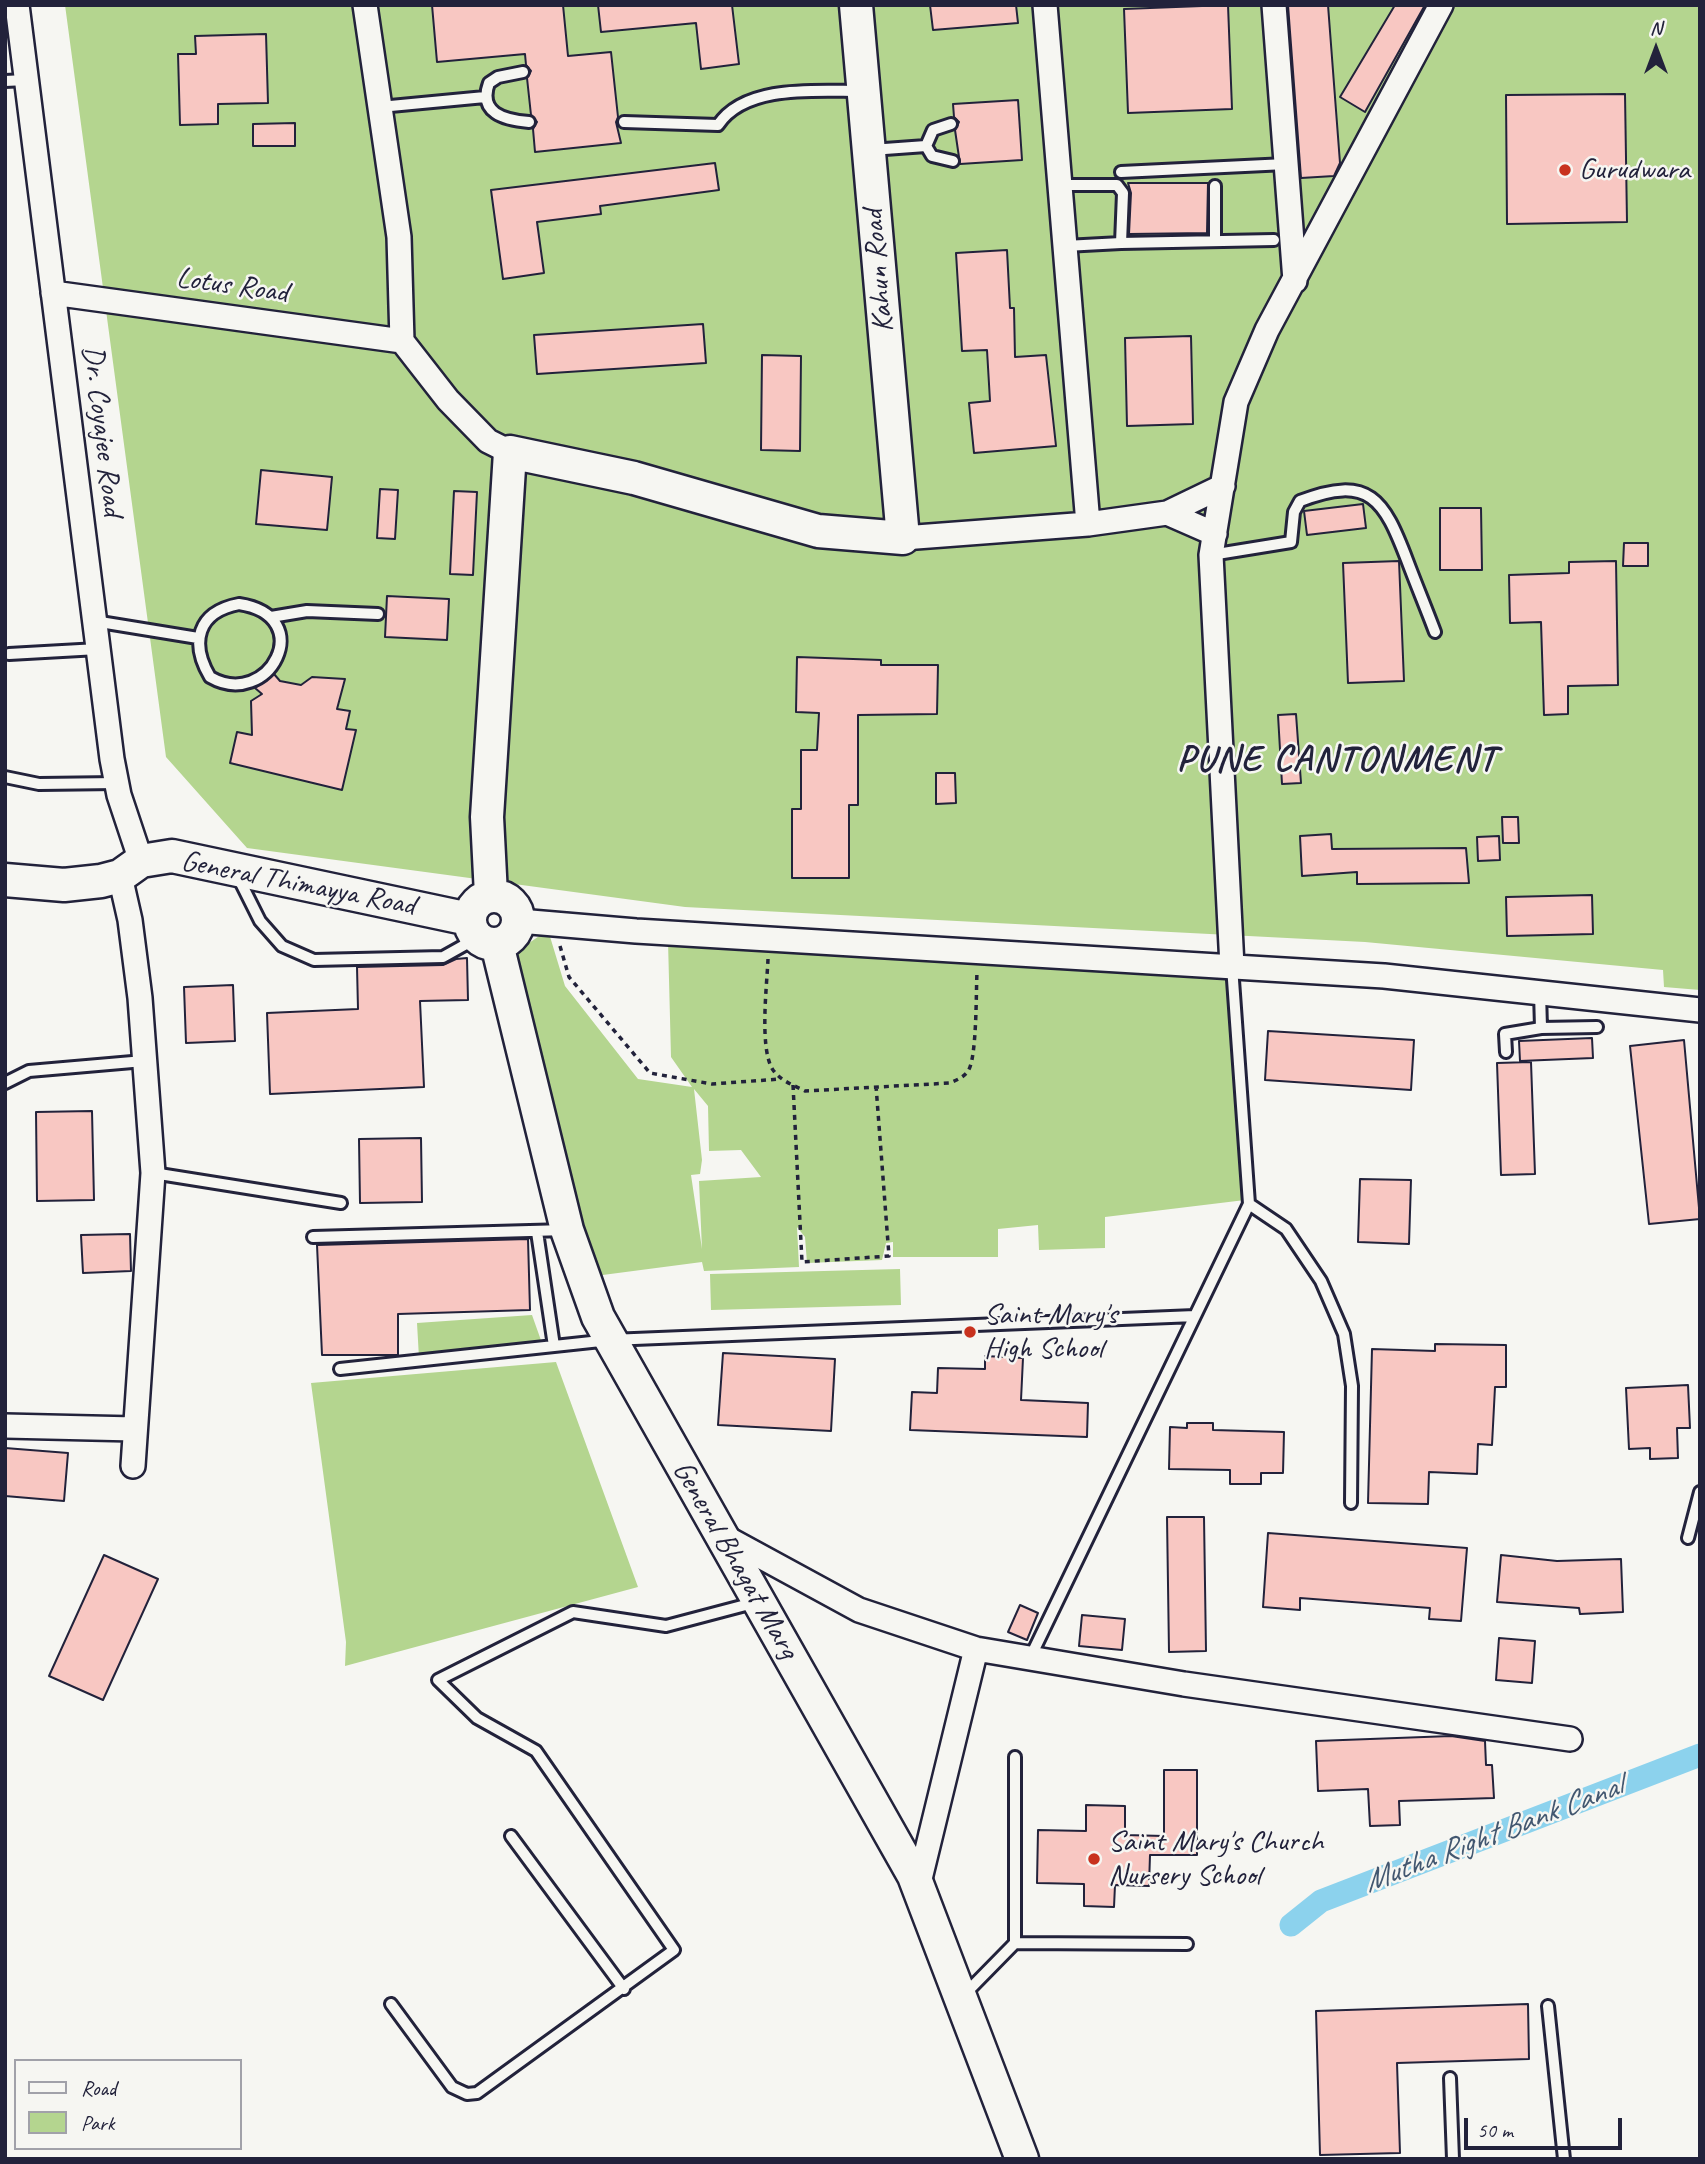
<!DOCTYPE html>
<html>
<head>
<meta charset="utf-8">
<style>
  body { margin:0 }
  #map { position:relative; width:1705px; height:2164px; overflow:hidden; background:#f6f6f2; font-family:Caveat,sans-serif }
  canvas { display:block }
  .frame { position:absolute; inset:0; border:7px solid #22223b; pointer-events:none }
  .legend { position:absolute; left:14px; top:2059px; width:228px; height:91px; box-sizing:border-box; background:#f6f6f2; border:2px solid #a1a1a9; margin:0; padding:9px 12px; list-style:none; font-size:21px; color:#22223b }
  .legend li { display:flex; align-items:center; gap:14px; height:35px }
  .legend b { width:35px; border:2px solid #a1a1a9 }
  .north { position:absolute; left:1621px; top:14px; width:70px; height:70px; -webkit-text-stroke:5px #f6f6f2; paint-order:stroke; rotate:0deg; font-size:19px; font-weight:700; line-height:28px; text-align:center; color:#22223b }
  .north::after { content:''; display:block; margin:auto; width:24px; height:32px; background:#22223b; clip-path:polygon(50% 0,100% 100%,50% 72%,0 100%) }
  .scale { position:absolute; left:1464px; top:2118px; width:158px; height:32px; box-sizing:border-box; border:4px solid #22223b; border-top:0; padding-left:9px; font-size:21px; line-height:24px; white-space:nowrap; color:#22223b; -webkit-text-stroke:5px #f6f6f2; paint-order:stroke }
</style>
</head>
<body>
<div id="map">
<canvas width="1705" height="2164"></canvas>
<div class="frame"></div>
<ul class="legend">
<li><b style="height:9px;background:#f6f6f2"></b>Road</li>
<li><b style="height:19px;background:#b4d58f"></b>Park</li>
</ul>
<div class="north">N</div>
<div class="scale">50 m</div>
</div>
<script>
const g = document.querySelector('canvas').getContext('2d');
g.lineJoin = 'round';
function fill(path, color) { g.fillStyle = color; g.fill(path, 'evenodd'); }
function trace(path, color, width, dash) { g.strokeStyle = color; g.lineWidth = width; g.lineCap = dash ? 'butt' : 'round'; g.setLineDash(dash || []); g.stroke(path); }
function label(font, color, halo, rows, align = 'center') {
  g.font = font + ' Caveat,sans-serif'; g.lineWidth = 5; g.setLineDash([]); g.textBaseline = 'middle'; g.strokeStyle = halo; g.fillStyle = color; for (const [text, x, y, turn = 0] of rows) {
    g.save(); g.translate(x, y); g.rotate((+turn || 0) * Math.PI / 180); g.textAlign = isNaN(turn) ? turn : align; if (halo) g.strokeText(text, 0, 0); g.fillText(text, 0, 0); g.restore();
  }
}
const green = new Path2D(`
  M65,5H1700V990L1664,987L1663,970L1365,942L685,907L247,848L166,757Z
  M548,930L565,986L638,1079L692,1087L671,1057L668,941L1229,971L1245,1200L1105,1217V1248L1039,1250L1038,1225L998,1229V1257H893V1242L886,1243L882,1260L807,1263L805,1237L797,1227L799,1267L704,1271L702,1262L595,1276L513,954ZM694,1089L708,1106L709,1151L741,1150L761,1177L699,1181L702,1249L691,1175L700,1174L702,1160Z
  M900,1269L901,1305L711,1310L710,1274Z
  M532,1315L543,1346L419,1358L417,1323Z
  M556,1362L638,1587L345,1666L346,1642L311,1383Z`);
const canal = new Path2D(`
  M1291,1925L1321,1901L1700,1755`);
const building = new Path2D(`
  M432,5H563L568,56L611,52L618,117L616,122L621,143L535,152L533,129L537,122L531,115L527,78L531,71L526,65L525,54L437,62Z
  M598,5H732L739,64L701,69L696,23L601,32Z
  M930,5H1016L1018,23L933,30Z
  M1228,5L1232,109L1128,113L1124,9Z
  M1288,5H1328L1340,163L1334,176L1301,178Z
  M1395,5H1425L1365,112L1340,97Z
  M266,34L268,103L218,104V124L180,125L178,54H196L195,36Z
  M1625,94L1627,222L1507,224L1506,95Z
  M1018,100L1022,160L960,164L955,130L959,122L954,117L953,104Z
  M295,123V146H253V124Z
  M715,163L719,190L600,206L601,214L537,222L544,273L503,279L491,190Z
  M1128,183H1208L1207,233L1129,234L1131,193Z
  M1007,250L1010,308H1014L1015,357L1046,355L1056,446L974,453L969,403L990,401L987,350L962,351L956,253Z
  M703,324L706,363L537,374L534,335Z
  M1191,336L1193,424L1127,426L1125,338Z
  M762,355L801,356L800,451L761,450Z
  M261,470L332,477L327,530L256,524Z
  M380,489L398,490L395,539L377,538Z
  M454,491L477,492L473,575L450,574Z
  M1363,504L1366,528L1307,535L1304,511Z
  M1440,508H1481L1482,570H1440Z
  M1624,543H1648V566H1623Z
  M1399,561L1404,681L1348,683L1343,563Z
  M1616,561L1618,685L1568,686V714L1544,715L1541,622L1510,623L1509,575L1569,573V562Z
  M387,596L449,599L447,640L385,637Z
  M797,657L881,660V665H938L937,714L858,715V805H849V878H792V809H801V750H817L819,713L796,712Z
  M274,674L280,681L301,685L312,677L345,679L337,709L350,711L346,729L356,730L342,790L230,763L237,732L252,735L251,701L262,694L255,688Z
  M1296,714L1301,783L1282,784L1278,715Z
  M936,773H955L956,803L936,804Z
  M1502,817H1518L1519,843H1503Z
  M1331,834L1332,849L1466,848L1469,883L1357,884V872L1302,876L1300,836Z
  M1499,836L1500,860L1478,861L1477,837Z
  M1592,895L1593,934L1507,936L1506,897Z
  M467,958L468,1000L420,1001L424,1087L270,1094L267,1013L358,1009L357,967L443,965L456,959Z
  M233,985L235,1041L186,1043L184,987Z
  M1268,1031L1414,1040L1411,1090L1265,1080Z
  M1592,1038L1593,1058L1520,1061L1519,1041Z
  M1684,1040L1700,1219L1649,1224L1630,1046Z
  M1531,1062L1535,1174L1501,1175L1497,1063Z
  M92,1111L94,1200L37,1201L36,1112Z
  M421,1138L422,1202L360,1203L359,1139Z
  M1360,1179L1411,1180L1409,1244L1358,1242Z
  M130,1234L131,1271L83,1273L81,1235Z
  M528,1239L530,1310L398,1314V1355H322L317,1245Z
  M1435,1344L1506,1345V1387H1495L1492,1445L1478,1444L1477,1474L1429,1472L1428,1504L1368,1503L1372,1349L1435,1351Z
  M723,1353L835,1359L831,1431L718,1425Z
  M985,1356L1023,1358L1021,1400L1088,1403L1087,1437L910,1430L912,1392L937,1393L938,1368L985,1369Z
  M1688,1385L1690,1428H1677L1678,1458L1650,1459V1448L1629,1449L1626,1388Z
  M1187,1423H1213V1430L1284,1432L1283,1473H1261V1484H1230V1470L1169,1469L1170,1427L1187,1428Z
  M5,1448L68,1453L64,1501L5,1496Z
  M1167,1517H1204L1206,1651L1169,1652Z
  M1268,1533L1467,1548L1461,1621L1429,1619L1430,1608L1300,1598V1610L1263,1607Z
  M104,1555L158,1579L103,1700L49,1676Z
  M1501,1555L1557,1561L1621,1559L1623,1612L1580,1614L1579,1608L1497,1602Z
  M1020,1605L1038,1613L1027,1640L1008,1632Z
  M1082,1615L1125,1619L1122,1650L1079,1646Z
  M1499,1638L1535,1641L1532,1683L1496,1680Z
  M1451,1736L1485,1741L1486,1765H1492L1494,1798L1399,1801L1400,1825L1370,1826L1368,1789L1318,1791L1316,1741Z
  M1164,1770H1197V1855H1150L1149,1886L1115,1885L1114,1907L1084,1906V1884L1037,1883L1038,1830L1086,1831V1805L1125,1806V1835L1164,1836Z
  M1528,2004L1529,2059L1397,2063L1400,2153L1320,2155L1316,2011Z`);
const path = new Path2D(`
  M560,946L569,977L650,1073L712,1084L780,1079
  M768,959C767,985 759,1049 773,1070C781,1081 793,1085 805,1091L950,1083C957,1080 964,1077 968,1071C977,1059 976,990 977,972
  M793,1085L802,1262L889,1256L876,1086`);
const lane = new Path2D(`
  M523,72L498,77L489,83C478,113 504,120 529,122
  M5,81L26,80
  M380,107L485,97
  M624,122L718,125C745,84 817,91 860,91
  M951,124L933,130L926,146L932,156L953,161
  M871,150L926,146
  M1121,172L1286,164
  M1060,185H1117L1123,193L1121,243L1065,246
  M1215,186V241
  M1121,243L1274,240
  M1211,555L1291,542L1294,512L1300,501C1370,474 1384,500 1407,560C1416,584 1426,608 1435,632
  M239,604C319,616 269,711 210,677C190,643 197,612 239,604Z
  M271,617L307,611L378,614
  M94,621L198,638
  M9,654L98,649
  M5,777L39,784L117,783
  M238,877L260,921L282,946L314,960L443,957L477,938
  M1540,992L1541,1028
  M1506,1052L1505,1034L1541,1028L1597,1027
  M5,1083L29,1071L144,1061
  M153,1173L341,1203
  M1249,1204L1286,1229L1321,1281L1344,1334L1352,1386L1351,1503
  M537,1232L554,1346
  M313,1237L566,1230
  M340,1369L610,1340L1195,1316
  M1688,1538L1700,1492
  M1030,1658L1249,1204L1232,966
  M511,1836L624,1989
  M1015,1943L1187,1944
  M963,1996L1015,1943V1757
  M391,2004L452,2087L467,2094L477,2093L674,1950L536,1751L477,1718L438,1680L573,1612L666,1626L757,1602
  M1548,2006L1564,2159
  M1450,2078L1453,2159`);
const street = new Path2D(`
  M17,5L112,759L119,795L141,861
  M365,5L399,237L402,341L448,400L488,441L510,452
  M1045,5L1088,524
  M1274,5L1295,281
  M53,293L402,341
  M1167,513L1215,534
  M903,538L1088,524L1167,513L1223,486
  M120,876L130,920L140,998L153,1173L133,1466
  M519,921L636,931L1384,976L1700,1010
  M1232,966L1211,555L1236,402L1267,330L1441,5
  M5,1426L135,1429
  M723,1536L859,1610L976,1649L1184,1684L1570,1739
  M918,1887L976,1649`);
const secondary = new Path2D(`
  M5,880L64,885L101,881L120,876L141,861L172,856L469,919
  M491,895L487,817L510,452L634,478L818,531L903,538L856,5
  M470 920a24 24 0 1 1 48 0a24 24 0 1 1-48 0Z
  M497,944L567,1230L598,1317L914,1876L1022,2159`);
const markers = [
  [1565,170,7,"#c8321e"],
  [970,1332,7,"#c8321e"],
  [1094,1859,7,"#c8321e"]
];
const poiNames = [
  ["Gurudwara",1579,170],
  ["Saint Mary's",984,1315],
  ["High School",984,1349],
  ["Saint Mary's Church",1108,1842],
  ["Nursery School",1108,1876]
];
const streetNames = [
  ["Kahun Road",879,271,-95],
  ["Lotus Road",232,286,8],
  ["Dr. Coyajee Road",102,431,83],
  ["General Thimayya Road",298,884,11],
  ["General Bhagat Marg",735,1560,60]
];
const waterNames = [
  ["Mutha Right Bank Canal",1493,1835,-21]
];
const districtNames = [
  ["PUNE CANTONMENT",1337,760]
];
fill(green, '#b4d58f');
trace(canal, '#8cd2ed', 23);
fill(building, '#f8c7c2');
trace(building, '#22223b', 2);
trace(lane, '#22223b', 16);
trace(street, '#22223b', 28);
trace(secondary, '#22223b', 37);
trace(path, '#22223b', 3.5, [5, 5]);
trace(lane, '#f6f6f2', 10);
trace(street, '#f6f6f2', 23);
trace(secondary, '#f6f6f2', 32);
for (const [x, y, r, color] of markers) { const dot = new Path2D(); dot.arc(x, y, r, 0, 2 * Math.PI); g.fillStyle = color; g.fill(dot); trace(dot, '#f6f6f2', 2.5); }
label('30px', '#22223b', '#f6f6f2', poiNames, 'left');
label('30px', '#22223b', '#f6f6f2', streetNames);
label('italic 32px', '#425770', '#f6f6f2', waterNames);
g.letterSpacing = '2px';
label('bold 37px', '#22223b', '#f6f6f2', districtNames);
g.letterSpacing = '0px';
</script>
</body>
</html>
